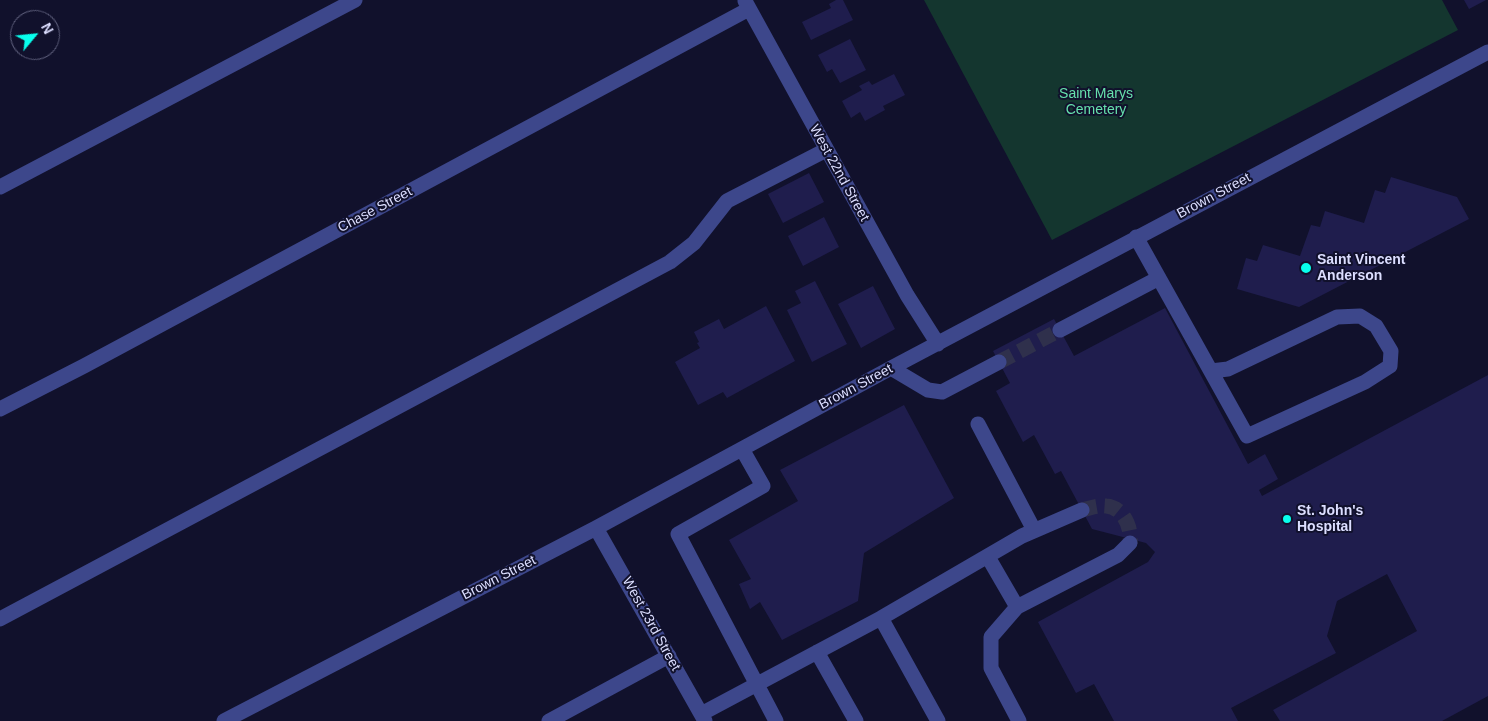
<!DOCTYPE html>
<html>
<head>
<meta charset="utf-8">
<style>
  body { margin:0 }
  #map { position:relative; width:1488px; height:721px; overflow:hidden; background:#11112c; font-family:Arial,sans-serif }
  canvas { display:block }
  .north { position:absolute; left:10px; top:10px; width:50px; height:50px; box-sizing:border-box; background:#11112c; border:1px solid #626380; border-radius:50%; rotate:62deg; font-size:14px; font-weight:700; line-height:20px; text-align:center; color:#dcdeff }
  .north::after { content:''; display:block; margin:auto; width:18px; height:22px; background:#08ffed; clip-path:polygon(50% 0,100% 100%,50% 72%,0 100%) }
</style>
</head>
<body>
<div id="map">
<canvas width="1488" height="721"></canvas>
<div class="north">N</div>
</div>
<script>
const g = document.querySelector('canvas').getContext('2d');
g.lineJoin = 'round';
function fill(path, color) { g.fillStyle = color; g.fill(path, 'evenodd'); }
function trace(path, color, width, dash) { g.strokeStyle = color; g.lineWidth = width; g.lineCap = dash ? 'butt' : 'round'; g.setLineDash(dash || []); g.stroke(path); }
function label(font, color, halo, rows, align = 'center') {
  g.font = font + ' Arial,sans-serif'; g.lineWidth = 4; g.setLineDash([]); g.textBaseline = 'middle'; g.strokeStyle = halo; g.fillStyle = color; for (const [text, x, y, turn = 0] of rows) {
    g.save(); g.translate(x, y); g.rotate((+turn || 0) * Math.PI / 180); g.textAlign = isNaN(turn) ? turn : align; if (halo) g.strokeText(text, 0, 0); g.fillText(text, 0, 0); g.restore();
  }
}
const green = new Path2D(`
  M924,0H1442L1458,30L1052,240Z`);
const building = new Path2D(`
  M836,0H843L853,20L811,40L802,22L831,8L829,4Z
  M1464,0H1486L1469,9Z
  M850,39L866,70L840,83L832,69L827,72L818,55Z
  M894,74L905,95L883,106L885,110L865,121L860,112L851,118L842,101L862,90L859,86L869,81L872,85Z
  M809,173L824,202L783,223L768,194Z
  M1391,177L1457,197L1469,219L1299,307L1237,289L1246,258L1257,261L1263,245L1300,256L1311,225L1320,227L1325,211L1364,223L1375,190L1385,193Z
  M824,217L839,247L803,266L788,236Z
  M815,281L847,344L812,362L787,310L801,303L795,291Z
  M873,286L895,329L861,348L838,304Z
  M766,306L795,361L727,398L723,392L698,405L675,362L700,348L697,343L699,342L694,332L719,319L724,329Z
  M1165,308L1248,464L1265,454L1278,479L1259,490L1262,496L1488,375V696L1442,721H1280L1273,710L1417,631L1387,574L1337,601L1327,636L1336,653L1231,708L1238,721H1114L1094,684L1076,693L1038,622L1148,562L1155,552L1146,543L1092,529L1061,471L1055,474L1034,435L1023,442L996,391L1010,383L993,351L1054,319L1074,356Z
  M904,405L954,498L864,553L858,601L782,640L760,602L750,609L739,584L751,579L729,540L798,501L780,470Z`);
const minorTunnel = new Path2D(`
  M999,362L1060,330
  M1082,510C1090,508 1098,505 1106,506C1123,507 1132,527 1130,543`);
const minor = new Path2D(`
  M745,1L907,295L938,344
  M0,187L355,0
  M1136,237L1247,436L1365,382L1390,366L1391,351L1376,326L1360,316L1337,317L1228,369L1211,371
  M1060,330L1159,278
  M891,368L928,390L942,392L999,362
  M0,409L84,366L749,9
  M978,424L1034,530
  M742,449L763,486L678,534L776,721
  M596,528L705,721
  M988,557L1017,607L991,637V668L1019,721
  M1017,607L1118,555L1130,543
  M881,618L938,721
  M0,619L670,262L694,243L727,201L826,150
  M817,652L856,721
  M701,714L881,618L1022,536L1082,510
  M224,721L596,528L891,368L1488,52
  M549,721L669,656`);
const markers = [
  [1306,268,6,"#08ffed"],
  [1287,519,5,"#08ffed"]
];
const parkNames = [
  ["Saint Marys",1096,94],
  ["Cemetery",1096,110]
];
const streetNames = [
  ["West 22nd Street",839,173,61],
  ["Brown Street",1214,196,-28],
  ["Chase Street",375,210,-28],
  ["Brown Street",856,387,-28],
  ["Brown Street",499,578,-27],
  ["West 23rd Street",651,624,61]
];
const poiNames = [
  ["Saint Vincent",1317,260],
  ["Anderson",1317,276],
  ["St. John's",1297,511],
  ["Hospital",1297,527]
];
fill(green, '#14362f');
fill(building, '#1f1d4d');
trace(minorTunnel, '#2f304c', 15, [15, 8]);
trace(minor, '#3d478b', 15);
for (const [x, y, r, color] of markers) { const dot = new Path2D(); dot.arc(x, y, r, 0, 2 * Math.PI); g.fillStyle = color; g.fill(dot); trace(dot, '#11112c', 2); }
label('14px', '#66e1ad', '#11112c', parkNames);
label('14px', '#dcdeff', '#11112c', streetNames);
label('bold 14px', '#dcdeff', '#11112c', poiNames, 'left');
</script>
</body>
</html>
